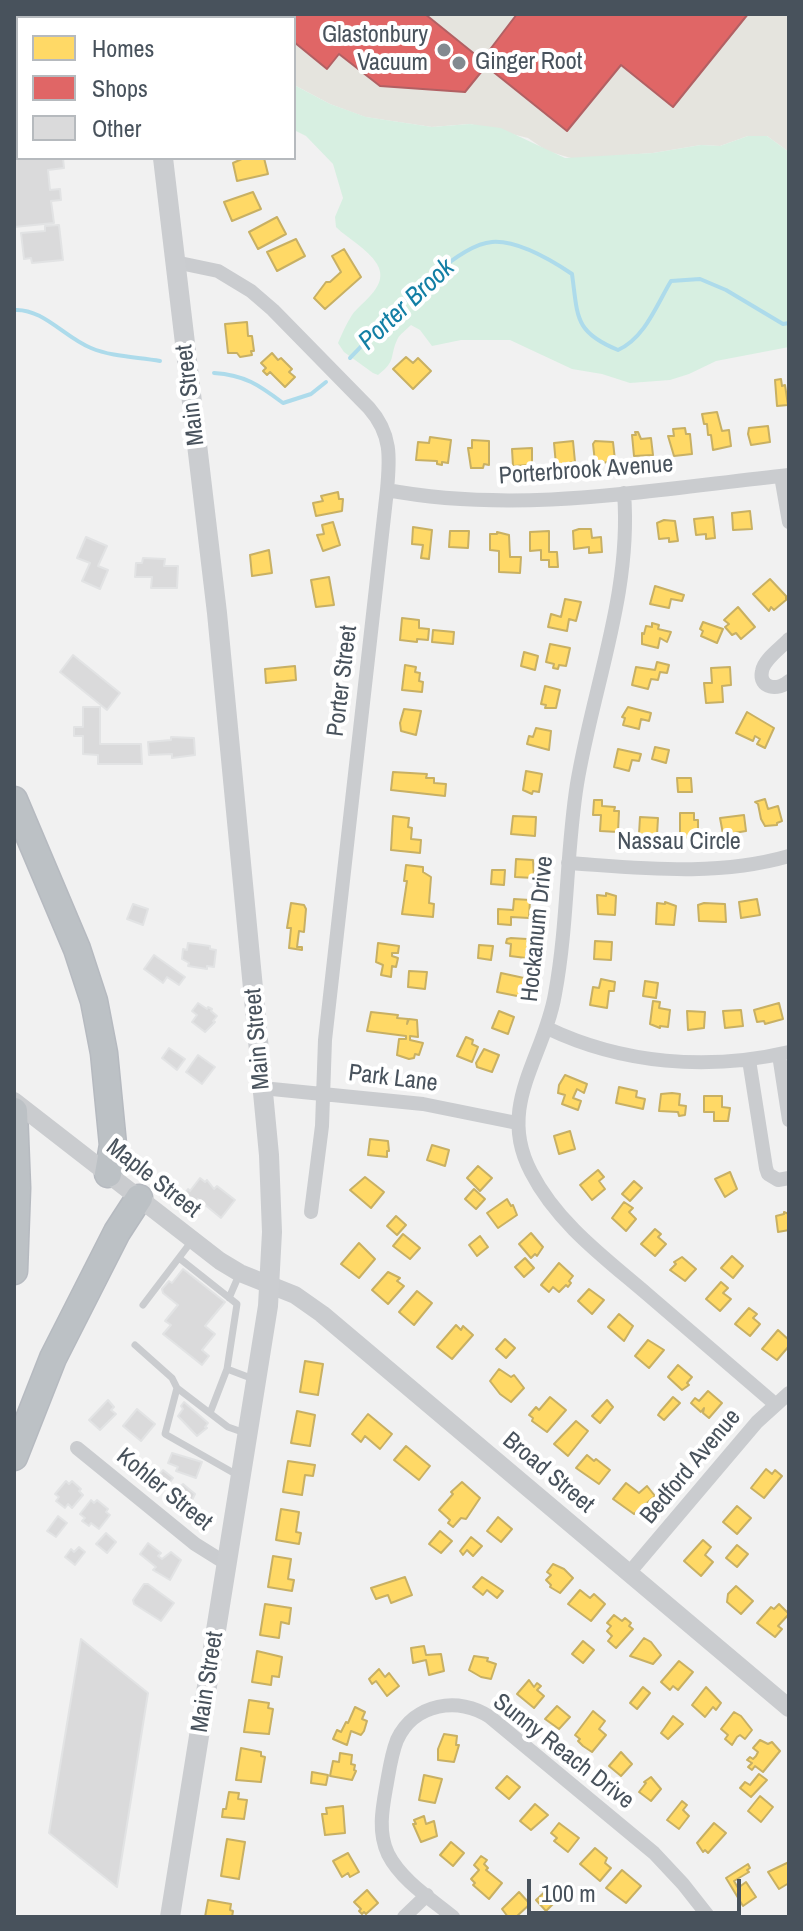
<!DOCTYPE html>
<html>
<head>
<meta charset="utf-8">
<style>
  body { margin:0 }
  #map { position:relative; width:803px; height:1931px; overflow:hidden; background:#f1f1f1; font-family:"Archivo Narrow",sans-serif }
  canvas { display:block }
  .frame { position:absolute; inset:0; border:16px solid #48525c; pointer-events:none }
  .legend { position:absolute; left:16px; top:16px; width:280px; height:144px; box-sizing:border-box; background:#fff; border:2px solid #b6babe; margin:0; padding:10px 14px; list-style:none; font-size:24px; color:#48525c }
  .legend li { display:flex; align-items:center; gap:16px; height:40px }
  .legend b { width:40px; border:2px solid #b6babe }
  .scale { position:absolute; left:527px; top:1879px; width:214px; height:36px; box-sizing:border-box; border:4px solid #48525c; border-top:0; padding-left:10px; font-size:24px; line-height:28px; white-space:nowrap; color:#48525c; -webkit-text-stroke:6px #fff; paint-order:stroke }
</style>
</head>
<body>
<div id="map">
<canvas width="803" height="1931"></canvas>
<div class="frame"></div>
<ul class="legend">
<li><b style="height:22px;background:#ffd966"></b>Homes</li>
<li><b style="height:22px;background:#e06666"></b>Shops</li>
<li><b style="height:22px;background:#dadadb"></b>Other</li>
</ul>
<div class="scale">100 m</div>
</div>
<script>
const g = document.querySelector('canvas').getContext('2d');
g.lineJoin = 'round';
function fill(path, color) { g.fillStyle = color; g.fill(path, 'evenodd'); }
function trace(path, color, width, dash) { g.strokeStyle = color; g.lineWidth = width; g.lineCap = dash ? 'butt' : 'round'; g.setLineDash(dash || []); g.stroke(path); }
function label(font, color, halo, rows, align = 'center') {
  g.font = font + ' "Archivo Narrow",sans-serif'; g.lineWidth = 8; g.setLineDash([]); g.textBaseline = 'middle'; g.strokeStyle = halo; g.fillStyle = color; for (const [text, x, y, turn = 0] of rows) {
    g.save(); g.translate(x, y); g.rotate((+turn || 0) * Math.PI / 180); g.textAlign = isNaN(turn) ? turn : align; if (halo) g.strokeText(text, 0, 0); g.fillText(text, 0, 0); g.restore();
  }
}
const commercial = new Path2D(`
  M197,14H789V152L767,136H748L720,146L701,145L653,153L574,159L547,151L528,138L470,124L432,127L365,117L330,104L294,85V18H201Z`);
const green = new Path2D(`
  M294,85L330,104L366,117L432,127L470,124L501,128L565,158L653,153L701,145L720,146L748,136H767L789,152V347L716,361L689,374L670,380L630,383L602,374L572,369L510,340H461L432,346L420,330L411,325C407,329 399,335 397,340C389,358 397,360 378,375L373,373L344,352L338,343C342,334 346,324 352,315C362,301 390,286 377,264C367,248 348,239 336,227L335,217L343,198L333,164L306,136L294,130Z`);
const homes = new Path2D(`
  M264,158L268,174L237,181L233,163L244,158Z
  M253,192L261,209L232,221L224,202Z
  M277,217L286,234L258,249L249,232Z
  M296,239L305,256L277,271L267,252Z
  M344,249L361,277L325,309L314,298L326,282H330L341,272L332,256Z
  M247,322L248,336H252L254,351H251L252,355L240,357L237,353H228L225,324Z
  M272,353L278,360L281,358L292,369L289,372L295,377L285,387L270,372L267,375L263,371L266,368L261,363Z
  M406,357L413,363L418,358L431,371L413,389L393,369Z
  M781,379L782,386L785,385L788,405L777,406L775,380Z
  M717,412L722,431L729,430L731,446L713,450L711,435H708L707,424H704L702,414Z
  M768,426L770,442L751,445L748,434L749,428Z
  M685,428L686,434H690L692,454L674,456L668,436H674L673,429Z
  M635,432H638L641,439L651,438L653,455L634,456L632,435H636Z
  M430,437L451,440L448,463L442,462V465L437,464V461L416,460L418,442L429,443Z
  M472,440L489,441V465L484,464L483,468H471L468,448H472Z
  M573,441L575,462L556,465L554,443Z
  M595,441L613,442L615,460L603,463V461L595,462L593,444Z
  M532,448V465L513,466L512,449Z
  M338,492L339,499H343L342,511L316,516L313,503L323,501L321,496Z
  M750,511L752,529L733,530L732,513Z
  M713,517L715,538L706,539V534L696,535L694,519Z
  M664,520L675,521L678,541L669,542V538L659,539L657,523Z
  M333,522L340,545L323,551L317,535L324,534L322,525Z
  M413,527L432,530L429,559L421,558L423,545L412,544Z
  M579,529H591L592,538L601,537L602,552L589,553V547L574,549L573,531Z
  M450,531H469L468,548L449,547Z
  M549,531V552H557L558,567H549V560H541V550L530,551V532Z
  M497,532L509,535L510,557H521L520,573L499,572V551L490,550V534H497Z
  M269,550L272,573L252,576L250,555Z
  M329,577L334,605L316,607L311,580Z
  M770,579L786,596V600L774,610L771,607L769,611L753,594Z
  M655,586L684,595L682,601L671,599L669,608L650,604Z
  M565,599L581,602L576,621L569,619L567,631L548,627L551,614L561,617Z
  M738,607L755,627L741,639L736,633L732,635L725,627L729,624L724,620Z
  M402,618L419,620V628L429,629L428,640L417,639V642L400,640Z
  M703,622L723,629L717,643L701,636L703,631L700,629Z
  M652,623L659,625L658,629L671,632L667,642L660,638L658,648L642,644V633L644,634L646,626L652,627Z
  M433,630L454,632L453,644L432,642Z
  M550,644L570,648L566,666L559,665L558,669L553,668L554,664L546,662Z
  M524,652L538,656L535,670L521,666Z
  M657,662L669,665L667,673L660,672L658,680L651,679L648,689L632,685L636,667L655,670Z
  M405,665L416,667L415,672L420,673L419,681L423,682L422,692L402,690Z
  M295,666L296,680L266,683L265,669Z
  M730,667L731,685L722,686L723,702L706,703L704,683H712L711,668Z
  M545,686L560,690L556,708H545L546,705L541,704Z
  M628,707L651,713L649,721L641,719L639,729L623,725L625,718L622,717Z
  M404,709L421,711L416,735L401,731L400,723Z
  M747,712L774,728L765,748L757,744L760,739L755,736L753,741L736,733Z
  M536,728L551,731L549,750L527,744L529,736L533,737Z
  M655,747L669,750L666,763L652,759Z
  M618,749L641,754L639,761L632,760L629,771L614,767Z
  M526,771L542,774L539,792L533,791L532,794L523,790Z
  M393,772L427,774L426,778H434V783L446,784L445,796L391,790Z
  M677,778H691L692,792H678Z
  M765,799L768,809L778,806L782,821L777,823V825L765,826L761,819L758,804L755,802Z
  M594,800H602V806L615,807L614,811H619L618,832L600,831L601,815H593Z
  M680,813H694V820H698V837L680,838Z
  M744,815L746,831L734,833L735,836L723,834L720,818Z
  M393,816L409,818L408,827L412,828L411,839L421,840L420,853L391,850Z
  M513,816L536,817L535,836L511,834Z
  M640,817L658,818L657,835L639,834Z
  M516,859L533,860L534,878L515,877Z
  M406,865L423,867V872L431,877L429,903L434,904L433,917L402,914L407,881H404Z
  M492,870H505L504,885L491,884Z
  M606,893L616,896L615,915L598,914L597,895L606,896Z
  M514,899L530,900L529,918L511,917V925L498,924V909L513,910Z
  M757,899L760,915L741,918L739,902Z
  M665,902L676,906L674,925L656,924L657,903L665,904Z
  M291,903L304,905L306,909L304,932L299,931L297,947H302V950L289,948L291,928H287Z
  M704,903L725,904L726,922L699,921L698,905Z
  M511,938L527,939L529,950H526V958L510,956L511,944L506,943L507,939Z
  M595,941L612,942L611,960L594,959Z
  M378,943L399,946L398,953H392V956L398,958L396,967L392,966L391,977L381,975L383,965L376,962Z
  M479,945L493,946L491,960L478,958Z
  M409,971L427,972L425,989L408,987Z
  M501,973L524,978L522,997L497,992Z
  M601,979L615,982L614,991H609L607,1008L590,1005L593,987L599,988Z
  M645,981L658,983L656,998L643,996Z
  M653,1001L660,1002L659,1008L670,1010L668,1027L660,1026V1028L650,1024Z
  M779,1003L783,1019L765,1024L764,1021L757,1022L754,1010Z
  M741,1010L743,1026L725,1028L723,1011Z
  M499,1011L514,1017L508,1034L492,1028Z
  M687,1011L705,1012L704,1028L688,1030Z
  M371,1012L398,1015L397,1018L408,1019L407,1024L409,1019L417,1020L418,1037L410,1036V1040L423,1043L419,1055L415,1054L414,1058L409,1059L397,1055L399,1039H406V1036L367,1031Z
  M466,1037L473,1040L472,1044L478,1047L472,1062L457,1056Z
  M484,1049L499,1055L492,1072L477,1067L476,1063Z
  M565,1075L587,1084L584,1093L577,1089L573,1098L581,1101L578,1110L562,1104L565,1095L558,1093L559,1085Z
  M619,1087L637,1091L636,1097L645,1099L643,1109L616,1103Z
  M672,1093L680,1094L679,1105L686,1106L685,1115L679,1116L678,1112L659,1111L661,1094Z
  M704,1096H722V1107L730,1108L728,1121H714V1112H704Z
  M570,1131L575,1149L559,1154L554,1136Z
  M370,1139L388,1141L389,1151H387V1157L368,1155Z
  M432,1145L449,1150L445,1166L427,1160Z
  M478,1166L492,1178L480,1191L467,1178Z
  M598,1170L604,1177L599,1181L605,1189L592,1200L580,1185Z
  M730,1172L737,1189L725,1197L715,1179Z
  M365,1177L384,1192L371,1208L350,1190Z
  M634,1181L642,1188L630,1201L622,1194Z
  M474,1189L485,1199L476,1209L465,1199Z
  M507,1199L511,1206L513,1205L517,1215L498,1228L487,1213Z
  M624,1202L633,1208L629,1212L636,1219L626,1231L612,1218Z
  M784,1212L789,1214V1230L778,1232L776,1216L784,1214Z
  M396,1216L406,1225L397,1235L387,1226Z
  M655,1229L661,1234L658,1237L666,1244L655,1256L641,1244Z
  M531,1233L543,1247L537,1256L535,1254L531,1258L519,1244Z
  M403,1234L420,1248L410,1259L393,1246Z
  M480,1236L488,1247L477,1256L469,1245Z
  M359,1243L375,1259L359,1278L341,1264Z
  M732,1256L743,1266L733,1278L721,1268Z
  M682,1257L696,1269L685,1281L670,1270L676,1264L674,1262Z
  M525,1258L534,1268L524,1277L515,1267Z
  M559,1263L573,1276L569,1281L571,1283L568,1287L566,1285L559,1292L553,1287L549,1292L541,1285Z
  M388,1272L400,1278L397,1281L404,1286L388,1304L372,1290Z
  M721,1282L728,1288L723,1293L731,1299L720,1311L706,1299Z
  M589,1289L604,1300L592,1314L578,1301Z
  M417,1291L432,1303L414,1325L399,1312Z
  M749,1308L757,1314L753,1318L760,1324L750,1336L735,1324Z
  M619,1314L633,1326L624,1341L608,1327Z
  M456,1325L461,1330L463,1326L473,1335L452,1359L437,1347Z
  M778,1330L789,1340V1346L777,1360L762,1349Z
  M505,1339L515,1348L506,1358L496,1349Z
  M648,1340L664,1350L649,1368L635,1356Z
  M305,1361L323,1364L318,1395L300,1392Z
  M678,1365L692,1377L687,1383L689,1385L682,1390L668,1377Z
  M499,1369L511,1377L514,1375L524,1388L511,1402L500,1394L490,1381Z
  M708,1391L722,1403L709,1418L703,1413L704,1408L701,1412L691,1403L695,1398L699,1401Z
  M550,1397L566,1410L547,1432L532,1421L533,1418L529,1415L536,1407L539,1410Z
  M673,1397L680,1403L664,1420L658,1415L660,1412Z
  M607,1400L613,1407L600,1423L592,1416Z
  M297,1411L315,1415L310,1446L291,1443Z
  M368,1414L392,1434L380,1449L365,1436L361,1442L352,1434Z
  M576,1421L588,1431L568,1456L554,1444Z
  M406,1446L430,1466L419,1480L394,1460Z
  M587,1455L594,1461L596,1459L610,1470L599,1484L576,1468Z
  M288,1461L315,1465L313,1476L305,1475L302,1495L283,1492Z
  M766,1469L772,1474L775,1470L782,1476L764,1498L751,1488Z
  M462,1482L480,1498L466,1519L461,1518L453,1527L448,1523L450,1520L439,1510L453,1494L451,1492Z
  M626,1483L639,1493L647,1486L655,1496L634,1514L613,1499Z
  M737,1506L751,1518L737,1534L723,1522Z
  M281,1509L299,1512L296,1532L301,1533L299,1544L276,1540Z
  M498,1517L512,1529L501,1542L487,1531Z
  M440,1531L452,1541L441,1553L429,1544Z
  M471,1537L482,1546L473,1556L467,1550L463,1555L460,1551Z
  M703,1540L711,1547L705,1555L713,1562L701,1576L684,1561Z
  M737,1545L748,1554L737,1567L726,1558Z
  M273,1556L291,1559L288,1579L294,1580L292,1591L268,1587Z
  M553,1564L564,1569L573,1578L560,1593L550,1587L551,1585L546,1580L551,1575L547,1572Z
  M405,1577L412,1595L391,1603L388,1595L376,1599L371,1588Z
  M482,1577L503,1591L497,1598L487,1590L483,1595L473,1587Z
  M736,1586L753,1601L741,1614L727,1602L728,1594Z
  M580,1590L590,1598L594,1594L605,1604L591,1621L568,1604Z
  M265,1604L291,1608L289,1624L281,1622L279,1638L260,1635Z
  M779,1604L789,1614L778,1626L782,1629L775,1637L757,1623L771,1607L774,1609Z
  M614,1615L622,1621L625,1618L631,1623L629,1626L633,1629L616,1648L608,1641L612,1636L607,1631L611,1626L607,1623Z
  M644,1638L651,1642L661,1655L653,1664L630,1656Z
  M583,1641L594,1650L583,1663L572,1654Z
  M424,1646L426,1655L441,1654L444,1671L429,1675L426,1660L413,1663L411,1648Z
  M257,1651L282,1657L279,1677L272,1676L271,1685L252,1682Z
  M474,1656L488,1658L487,1661L496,1664L491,1679L481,1677L469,1670Z
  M679,1661L693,1672L678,1690L673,1686L670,1690L661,1682Z
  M379,1669L385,1677L389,1673L399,1686L387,1696L376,1681L372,1684L369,1679Z
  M529,1680L534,1687L537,1683L541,1686L537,1690L544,1696L534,1708L517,1694Z
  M643,1687L650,1693L637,1709L630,1703Z
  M706,1687L721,1703L716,1710L713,1707L705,1717L692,1705Z
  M249,1700L269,1703L268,1708L273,1709L269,1734L244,1732Z
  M557,1706L570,1717L559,1729L545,1719Z
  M355,1707L365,1712L362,1719L367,1721L364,1731L361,1735L351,1731L347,1745L333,1739L337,1730L341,1732L346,1722L348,1723Z
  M593,1711L605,1721L599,1729L606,1735L592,1752L583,1746L578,1741L580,1739L575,1735Z
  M734,1712L741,1716L752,1730L745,1739L740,1735L737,1737L732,1745L725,1739L728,1735L721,1729Z
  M673,1716L683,1724L668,1739L661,1733Z
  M444,1734L457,1736L456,1745H459L454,1762L438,1760V1749Z
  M760,1740L768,1744L772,1742L780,1751L763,1772L755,1766L752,1770L748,1767L752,1763L747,1760L750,1757L753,1759L756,1756L758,1752L753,1748Z
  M241,1748L261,1752V1756L265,1757L261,1782L236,1780Z
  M621,1752L632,1764L621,1776L609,1766Z
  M340,1753L352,1755L351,1764L355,1765L354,1770L356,1771L352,1780L330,1776L333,1761L339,1762Z
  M312,1772L328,1775L326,1785L311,1783Z
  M759,1774L767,1780L751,1797L740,1788L745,1782L750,1785Z
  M424,1775L442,1779L435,1803L419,1800Z
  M507,1776L520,1787L509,1799L496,1788Z
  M651,1777L661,1789L651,1801L639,1792L646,1783L644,1782Z
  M229,1792L239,1793L238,1799L247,1800L244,1819L222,1817L223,1809H226Z
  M760,1796L773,1807L761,1822L748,1811Z
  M682,1801L687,1805L683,1810L689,1816L679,1829L667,1820Z
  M535,1804L548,1815L531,1830L520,1821Z
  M343,1806L345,1833L325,1835L322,1814H327L326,1808Z
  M424,1816L426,1824L434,1821L437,1836L421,1842L413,1824H416L414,1820Z
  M559,1823L579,1838L568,1852L554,1841L557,1838L551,1833Z
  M714,1823L726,1833L708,1853L705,1850L703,1852L697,1843Z
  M227,1839L245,1842L239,1879L221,1876Z
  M451,1842L464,1853L453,1866L440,1855Z
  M595,1848L607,1858L605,1863L611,1868L600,1881L580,1864Z
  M348,1853L359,1872L350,1877L348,1873L342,1877L333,1861Z
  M481,1856L487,1860L484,1864L488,1868L486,1870L502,1883L489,1899L473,1885L475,1883L471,1879L479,1870L474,1865Z
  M789,1862V1883L779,1889L768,1872Z
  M748,1864L750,1868L747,1870L749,1872L734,1881L738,1888L746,1882L756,1897L743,1906L726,1878Z
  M622,1870L641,1886L626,1903L606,1888Z
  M550,1887L559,1898L546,1911L536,1900Z
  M367,1890L378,1903L366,1914L364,1912L362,1914L359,1911L361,1909L354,1902Z
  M519,1892L530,1904L516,1917H508L502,1909Z
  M208,1900L231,1904L230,1910L233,1911L232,1917H205Z`);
const shops = new Path2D(`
  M256,14H425L482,60L517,14H748L673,107L621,65L567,131L486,66L465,92L380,86L339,54L327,69L294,42V18H254Z`);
const stream = new Path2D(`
  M14,310C43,308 65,338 91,348C112,357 138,357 160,361
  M350,358C381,327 451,245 492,242C518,240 551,260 572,274C578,317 574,332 618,350C645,338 657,304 671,281L700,279L726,290L783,324L789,323
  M214,373C245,375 259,385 283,403L311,394L326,382`);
const building = new Path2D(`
  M14,103H18V158H63L64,168L48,170L50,190L60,189L61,200L51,201L54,223L14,227Z
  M59,225L63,260L32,263L31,258L24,259L21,233L45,231V226Z
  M86,537L107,546L98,566L108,570L100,589L82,581L90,563L77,558Z
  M143,558L165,559L164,566H178L177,588H151L152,577H135L136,563H142Z
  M73,655L120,693L107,710L60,672Z
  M83,707H100V744H141L142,764H98V755L83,754V736H74V727H83Z
  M171,737L194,738L195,755L172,758V754L149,755L148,742L171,740Z
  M133,904L148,909L143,925L127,919Z
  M188,943L210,946V949L216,950L214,967L207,966V969L188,966L189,963L182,959L183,949L187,950Z
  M154,955L185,977L179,985L167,977L163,983L144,969Z
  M198,1003L207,1009L208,1007L212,1009L211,1011L217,1016L213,1021L215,1022L205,1032L192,1022L197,1015L192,1011Z
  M169,1048L185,1059L177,1070L162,1058Z
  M198,1055L215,1067L202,1084L186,1072Z
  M200,1178L205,1182L207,1180L214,1189L217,1186L235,1200L221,1218L198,1199L194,1206L182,1197L188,1189L190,1191Z
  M183,1269L225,1302L205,1326L215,1334L202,1350L209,1356L202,1365L163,1334L171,1325L165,1321L178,1305L163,1293L162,1289L169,1281L172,1283Z
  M108,1400L114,1407L111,1410L116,1414L100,1430L89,1420Z
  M184,1402L208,1423L205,1427L207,1428L197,1436L178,1416L183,1409L181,1406Z
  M137,1409L155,1424L141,1441L123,1426Z
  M172,1453L202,1462L196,1478L176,1471L178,1467L168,1463Z
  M163,1470L173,1478L166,1488L155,1480Z
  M66,1481L69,1484L72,1481L81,1489L79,1491L83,1495L72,1508L68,1504L65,1508L56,1501L59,1497L55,1494Z
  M183,1484L195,1494L190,1504L188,1502L184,1506L173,1497L174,1491Z
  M91,1500L94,1503L97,1500L108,1509L106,1512L110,1515L99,1529L91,1523L89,1526L82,1521L85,1518L80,1514Z
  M58,1516L67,1523L56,1537L47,1531Z
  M106,1533L116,1542L107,1553L96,1544Z
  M148,1543L161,1553L158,1556L162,1559L171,1552L181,1560L170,1580L153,1570L156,1567L140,1554Z
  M79,1547L85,1552L75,1565L65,1557L71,1549L74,1552Z
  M144,1584H148L174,1603L161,1621L134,1604L133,1600Z
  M81,1639L148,1693L117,1887L49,1833Z`);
const service = new Path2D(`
  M26,14V18
  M106,14V18
  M179,1258L237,1304L227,1369L256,1380
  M229,1298L239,1275
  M143,1305L191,1242
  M135,1345L172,1378L177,1388L165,1434L239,1476
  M177,1388L228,1427L245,1433
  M210,1413L227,1369`);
const minor = new Path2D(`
  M175,262L218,271L251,291L273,310L369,408C392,434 390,458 387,490L325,1040L322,1126L311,1212
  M781,476L789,522
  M387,490C520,515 657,489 789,475
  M624,493C632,592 593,687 577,784C566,853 568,924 555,994C544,1058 496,1106 531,1172C557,1223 605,1258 647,1294C690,1331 732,1367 775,1404
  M789,639C781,648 764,659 762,671C758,689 779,691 789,681
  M568,863C642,868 716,877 789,856
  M547,1028C622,1064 708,1071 789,1052
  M779,1055L789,1120
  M749,1060L766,1168L768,1174L778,1180L789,1178
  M262,1088L423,1104L517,1123
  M77,1448L195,1544L227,1564
  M629,1573L757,1422L789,1393
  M404,1917L427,1895
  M453,1917C431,1899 401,1880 388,1854C378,1833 382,1810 386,1788C389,1772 391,1755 397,1740C414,1703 459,1696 490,1717L654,1853L683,1884L709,1917`);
const tertiary = new Path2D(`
  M14,1101L220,1261L240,1273L295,1295L322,1314L789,1708`);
const secondary = new Path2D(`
  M149,14V18
  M163,158L217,613L269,1155L272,1232L268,1306L170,1917`);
const motorway = new Path2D(`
  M14,800L77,949L94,1001L104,1053L113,1145L108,1174
  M14,1111L17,1188L14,1271
  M14,1457L53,1358L117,1232L139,1198`);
const markers = [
  [444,50,8,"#838a90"],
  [459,63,8,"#838a90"]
];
const poiNames = [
  ["Glastonbury",428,36],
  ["Vacuum",428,64],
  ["Ginger Root",475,63,"left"]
];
const streetNames = [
  ["Main Street",191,395,-97],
  ["Porterbrook Avenue",586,471,-4],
  ["Porter Street",343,681,-83],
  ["Nassau Circle",679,843],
  ["Hockanum Drive",538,929,-84],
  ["Main Street",258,1039,-95],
  ["Park Lane",393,1079,7],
  ["Maple Street",153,1179,38],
  ["Bedford Avenue",691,1467,-50],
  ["Broad Street",548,1473,40],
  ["Kohler Street",164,1490,39],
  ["Main Street",208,1682,-81],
  ["Sunny Reach Drive",563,1752,38]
];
const waterNames = [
  ["Porter Brook",407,305,-43]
];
fill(commercial, '#e5e4de');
fill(green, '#d7efe1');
fill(homes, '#ffd966');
trace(homes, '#c8b063', 2);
fill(shops, '#e06666');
trace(shops, '#b26063', 2);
trace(stream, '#addbeb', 4);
fill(building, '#dadadb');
trace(building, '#e2e3e4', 2);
trace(motorway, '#b6bac0', 29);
trace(service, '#cacccf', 7);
trace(minor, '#cacccf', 14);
trace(tertiary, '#cacccf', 18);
trace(secondary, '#cbcdd0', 20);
trace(motorway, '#bcc1c5', 26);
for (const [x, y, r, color] of markers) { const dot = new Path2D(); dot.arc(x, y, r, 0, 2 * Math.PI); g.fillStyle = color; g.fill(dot); trace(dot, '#fff', 3); }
label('24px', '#48525c', '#fff', poiNames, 'right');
label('24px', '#48525c', '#fff', streetNames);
label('italic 26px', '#137fa5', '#fff', waterNames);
</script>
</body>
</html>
